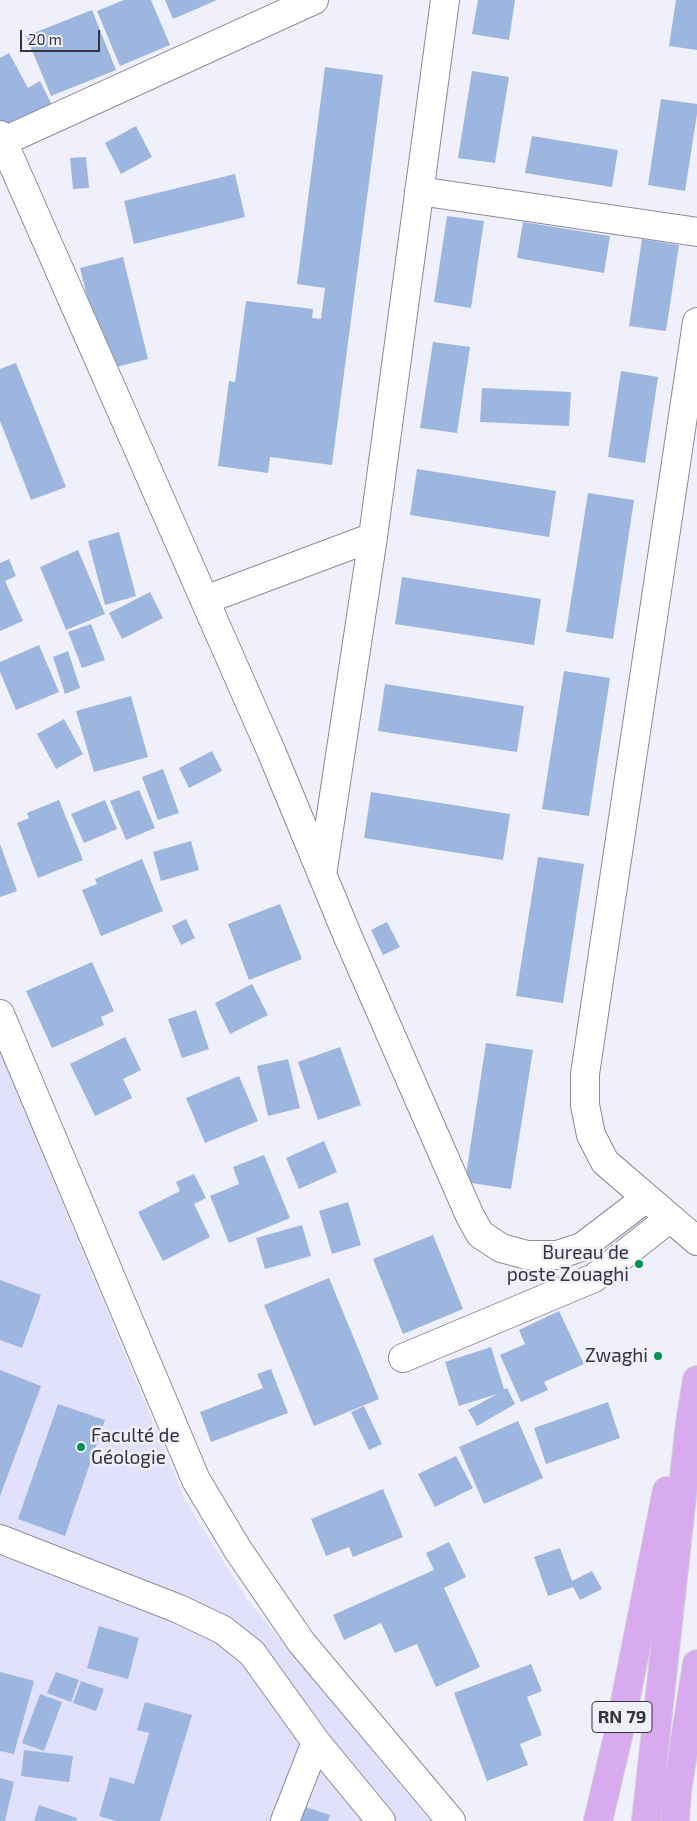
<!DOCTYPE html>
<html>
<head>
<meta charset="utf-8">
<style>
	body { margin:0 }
	#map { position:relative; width:697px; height:1821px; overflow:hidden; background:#f0effc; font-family:"Exo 2",sans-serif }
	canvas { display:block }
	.scale { position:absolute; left:20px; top:30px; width:80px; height:22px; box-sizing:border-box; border:2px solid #33333b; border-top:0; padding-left:6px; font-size:15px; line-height:18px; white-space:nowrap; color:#33333b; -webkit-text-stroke:4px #f0effc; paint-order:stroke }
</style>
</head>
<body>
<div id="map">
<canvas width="697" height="1821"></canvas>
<div class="scale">20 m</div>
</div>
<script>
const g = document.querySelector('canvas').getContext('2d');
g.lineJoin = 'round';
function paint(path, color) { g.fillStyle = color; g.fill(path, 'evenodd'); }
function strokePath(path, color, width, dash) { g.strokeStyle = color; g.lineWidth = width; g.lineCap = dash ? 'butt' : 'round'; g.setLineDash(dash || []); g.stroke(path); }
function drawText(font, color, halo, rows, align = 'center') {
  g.font = font + ' "Exo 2",sans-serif'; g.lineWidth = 5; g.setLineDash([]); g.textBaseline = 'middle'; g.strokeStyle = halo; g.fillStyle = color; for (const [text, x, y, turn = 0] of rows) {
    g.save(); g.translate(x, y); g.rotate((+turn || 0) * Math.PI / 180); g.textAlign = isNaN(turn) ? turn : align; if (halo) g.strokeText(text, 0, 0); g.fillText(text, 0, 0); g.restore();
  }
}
paint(new Path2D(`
	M0,1052L186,1502L247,1599L430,1821H0Z`), '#e2e1fd');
paint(new Path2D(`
	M124,0H151L170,45L120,66L97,11Z
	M165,0H217L173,19Z
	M478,0H515L509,40L472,34Z
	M676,0H697V50L669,46Z
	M92,10L116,70L51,96L26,36Z
	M9,53L28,88L40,81L52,105L0,133V58Z
	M325,67L383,75L332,465L270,457L268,473L218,466L229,381L235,382L246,301L313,309L312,318L321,319L325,288L297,284Z
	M472,71L509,77L495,163L458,158Z
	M661,99L697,104V114L685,191L648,185Z
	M136,126L152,157L121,174L105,143Z
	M532,136L618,150L612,187L525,173Z
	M86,157L89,188L73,189L70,158Z
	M235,174L245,217L134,244L124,201Z
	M447,216L484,221L471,308L434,302Z
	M523,222L610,236L604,273L517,258Z
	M642,239L679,245L666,331L629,326Z
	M123,257L148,359L105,370L80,268Z
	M433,342L470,347L457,433L420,428Z
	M16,363L66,487L31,500L0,421V369Z
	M621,371L658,377L645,463L608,457Z
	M482,388L571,392L569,426L480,422Z
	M417,469L556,491L549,537L410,515Z
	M588,493L634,500L613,639L566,632Z
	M119,532L136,596L105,605L88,541Z
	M78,550L105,614L66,630L40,567Z
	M9,559L16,576L5,581L23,621L0,631V563Z
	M402,577L541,599L534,645L395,624Z
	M150,592L163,618L122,639L109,613Z
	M91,624L105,660L82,668L68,632Z
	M39,645L59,692L16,710L0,672V662Z
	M68,651L80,688L65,694L53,657Z
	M564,671L610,678L589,816L542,809Z
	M385,684L524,706L517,752L378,731Z
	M131,696L148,757L94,772L76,711Z
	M64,719L83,754L56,769L37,734Z
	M212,751L222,771L189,788L179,768Z
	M163,769L179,813L158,820L142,777Z
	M139,790L155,828L126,840L110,801Z
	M371,792L510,814L503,860L364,838Z
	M59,800L83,860L38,878L17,823L29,818L27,813Z
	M105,800L117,829L84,843L71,814Z
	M191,841L199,870L161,881L153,852Z
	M0,844L17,891L0,897Z
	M538,857L584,864L563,1003L516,996Z
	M142,859L163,911L101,936L82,890L97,884L95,879Z
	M280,904L302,959L249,980L228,924Z
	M186,919L195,938L181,945L172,926Z
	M387,922L400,947L383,955L371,930Z
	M92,962L114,1011L101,1017L104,1025L52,1048L26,991Z
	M252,984L268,1015L230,1034L215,1003Z
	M196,1010L209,1049L182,1058L168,1019Z
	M125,1037L141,1070L123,1079L132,1098L95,1116L70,1064Z
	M486,1043L533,1050L511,1189L465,1182Z
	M340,1047L361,1105L318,1120L298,1062Z
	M288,1059L300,1108L268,1116L257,1066Z
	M239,1076L258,1121L205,1143L186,1098Z
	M324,1141L337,1172L299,1189L286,1158Z
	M264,1155L290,1218L229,1243L210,1196L239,1184L233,1167Z
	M194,1174L206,1198L194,1204L210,1237L163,1261L138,1212L180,1191L176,1182Z
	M348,1202L361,1245L332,1254L319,1211Z
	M302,1225L311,1256L265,1269L256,1238Z
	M433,1235L463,1309L403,1334L373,1259Z
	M329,1278L379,1399L314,1426L264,1305Z
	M0,1280L41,1295L22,1348L0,1340Z
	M559,1311L584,1364L544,1382L548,1390L521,1402L500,1355L525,1344L519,1330Z
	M491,1347L504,1389L507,1388L515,1404L477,1426L468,1410L497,1394L459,1406L445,1362Z
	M271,1369L288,1413L211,1442L200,1412L263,1388L257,1374Z
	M0,1370L41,1386L0,1496Z
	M608,1402L620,1438L546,1464L534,1428Z
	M58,1404L105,1420L65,1536L18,1519Z
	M364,1406L382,1444L369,1450L351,1412Z
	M518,1421L543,1478L484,1504L459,1447Z
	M456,1456L473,1488L435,1507L418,1474Z
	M383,1489L403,1537L353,1557L349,1547L326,1556L311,1519Z
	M449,1542L466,1577L444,1588L480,1667L436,1687L417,1644L395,1653L381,1623L344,1640L333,1615L434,1570L426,1553Z
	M560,1548L572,1581L592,1571L602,1589L580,1600L573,1587L548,1596L534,1557Z
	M99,1626L139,1638L128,1679L87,1668Z
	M531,1664L542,1691L527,1697L542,1735L520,1744L528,1765L487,1781L454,1693Z
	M0,1672L34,1681L14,1754L0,1751Z
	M56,1672L79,1680L71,1702L47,1693Z
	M81,1681L104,1689L96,1711L73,1703Z
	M40,1694L62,1702L44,1751L22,1743Z
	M145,1702L192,1715L160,1821H116L99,1816L110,1777L134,1784L149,1733L137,1730Z
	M24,1750L73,1756L69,1782L21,1776Z
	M0,1778L14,1782L5,1821H0Z
	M288,1801L330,1815L328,1821H281Z
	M39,1805L77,1818L76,1821H34Z`), '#9cb6df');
const minor = new Path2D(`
	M0,135L272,753L348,937L470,1216L480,1234L501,1248L527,1255H557L582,1247L646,1198
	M0,143L314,0
	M419,191L697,232
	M697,322L585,1074V1105L591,1135L605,1162L697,1241
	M205,600L373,537
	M322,875L373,537L445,0
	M0,1014L196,1480L238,1550L301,1642L451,1821
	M403,1358L594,1278L670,1218
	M0,1539L179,1609L223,1630L252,1653L316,1742L381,1821
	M285,1821L316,1742`);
const highway = new Path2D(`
	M598,1821L619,1732L667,1491
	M646,1821L690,1424L697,1380
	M675,1821L677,1791L697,1664`);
strokePath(minor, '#8b8b9d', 30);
strokePath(highway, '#d2d2d4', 30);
strokePath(minor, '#fff', 28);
strokePath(highway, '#d8abf1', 28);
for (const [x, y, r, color] of [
	[639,1264,5,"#059251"],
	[658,1356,5,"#059251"],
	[81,1447,5,"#059251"]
]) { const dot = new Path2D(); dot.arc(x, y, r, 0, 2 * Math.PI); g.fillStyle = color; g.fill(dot); strokePath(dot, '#f0effc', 2); }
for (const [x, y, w] of [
	[622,1717,60]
]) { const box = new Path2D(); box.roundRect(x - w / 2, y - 15.5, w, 31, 4); g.fillStyle = '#f0effc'; g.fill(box); strokePath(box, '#33333b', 1); }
drawText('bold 18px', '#33333b', null, [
	["RN 79",622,1717]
]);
drawText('19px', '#33333b', '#f0effc', [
	["Bureau de",629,1253],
	["poste Zouaghi",629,1275],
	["Zwaghi",648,1356],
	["Faculté de",91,1436,"left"],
	["Géologie",91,1458,"left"]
], 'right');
</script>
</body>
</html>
